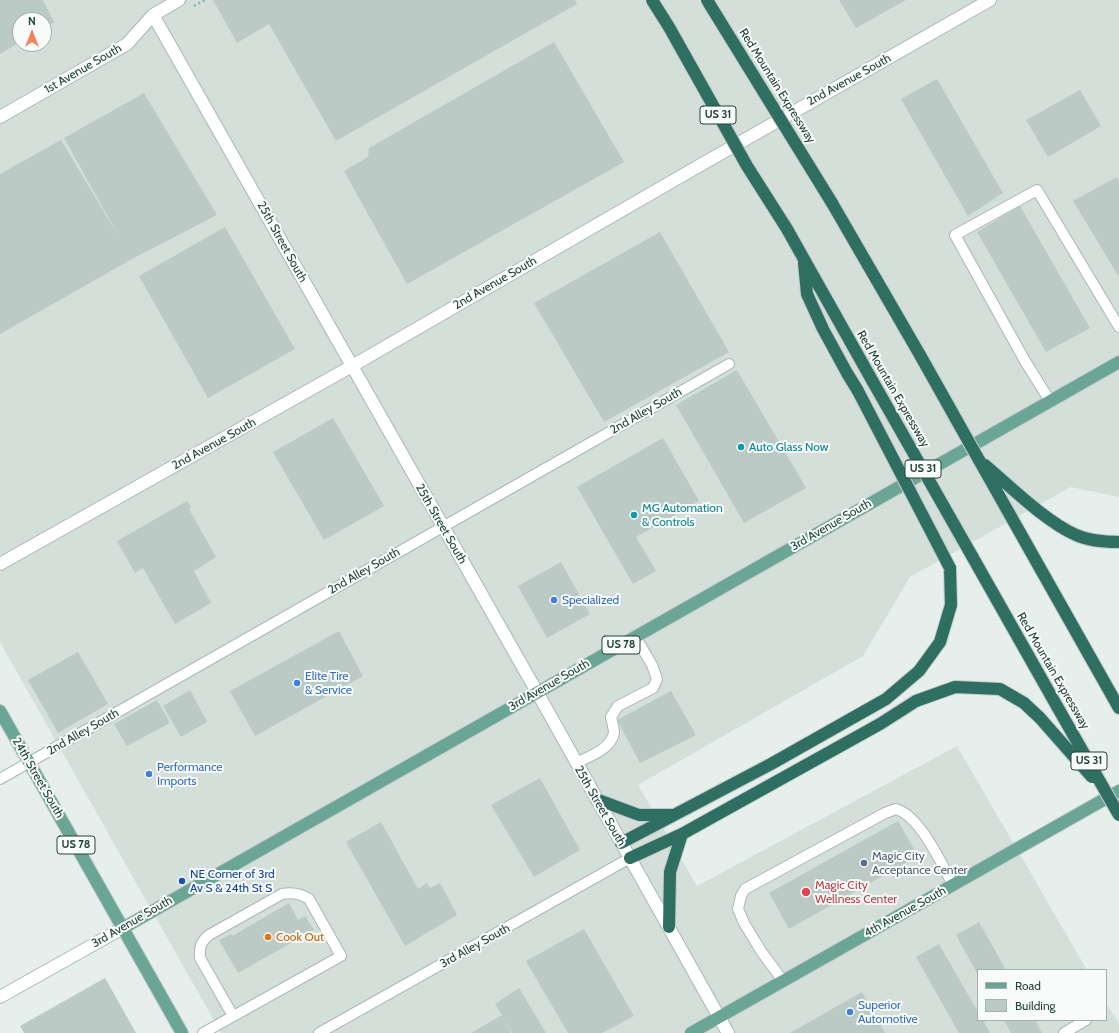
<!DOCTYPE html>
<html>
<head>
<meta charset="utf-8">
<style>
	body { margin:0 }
	#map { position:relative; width:1119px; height:1033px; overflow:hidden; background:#e6efeb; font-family:Cabin,sans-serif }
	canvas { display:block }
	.legend { position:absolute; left:977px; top:969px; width:130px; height:52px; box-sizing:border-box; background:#f7fbf9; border:1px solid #a3b1ad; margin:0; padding:5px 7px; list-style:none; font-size:12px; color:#24423a }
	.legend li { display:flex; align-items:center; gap:8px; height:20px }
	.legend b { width:20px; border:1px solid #a3b1ad }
	.north { position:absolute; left:12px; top:12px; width:40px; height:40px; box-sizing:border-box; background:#f7fbf9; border:1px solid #a3b1ad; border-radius:50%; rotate:0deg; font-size:11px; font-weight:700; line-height:16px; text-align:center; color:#24423a }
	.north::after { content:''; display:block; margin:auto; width:14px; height:18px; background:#f4845f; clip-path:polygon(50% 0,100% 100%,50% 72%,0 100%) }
</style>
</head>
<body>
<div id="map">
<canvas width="1119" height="1033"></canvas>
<ul class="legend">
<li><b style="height:5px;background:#6aa596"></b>Road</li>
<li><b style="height:11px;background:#bbcac4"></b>Building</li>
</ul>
<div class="north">N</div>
</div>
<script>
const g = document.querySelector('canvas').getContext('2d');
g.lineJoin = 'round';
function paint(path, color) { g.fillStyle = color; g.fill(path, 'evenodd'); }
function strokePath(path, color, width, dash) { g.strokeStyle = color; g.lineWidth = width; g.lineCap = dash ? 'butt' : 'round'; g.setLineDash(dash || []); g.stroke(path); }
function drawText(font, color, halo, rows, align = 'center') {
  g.font = font + ' Cabin,sans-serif'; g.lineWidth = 4; g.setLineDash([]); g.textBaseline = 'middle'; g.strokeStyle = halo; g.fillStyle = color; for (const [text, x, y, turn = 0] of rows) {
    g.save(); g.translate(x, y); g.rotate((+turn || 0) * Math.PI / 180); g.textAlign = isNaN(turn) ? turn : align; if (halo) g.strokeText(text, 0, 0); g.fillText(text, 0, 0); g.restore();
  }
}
paint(new Path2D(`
	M0,0H1119V497L1071,487L910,577L863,656L638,785L697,886L957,746L1087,970H978V1020H1106V1002L1119,1024V1033H221L0,642ZM20,20H44V44H20Z`), '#d4dfda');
paint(new Path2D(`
	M0,0H43L54,22L44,28V20H20V42L0,54Z
	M213,0H575L577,4L336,141L269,24L237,43Z
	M839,0H906L856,28Z
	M554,42L624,162L407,284L344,171L368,157L369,148Z
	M937,79L1003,193L968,216L901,99Z
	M1080,90L1101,126L1048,157L1026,120Z
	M144,93L217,215L132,259L0,334V174L61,140L122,242L64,138Z
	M1117,177L1119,181V277L1073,201Z
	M1020,206L1090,328L1046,352L977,232Z
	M225,227L295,349L208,398L139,276Z
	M660,232L729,352L604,422L534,303Z
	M737,370L806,488L744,523L676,405Z
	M333,418L384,506L324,540L273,452Z
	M663,438L699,501L636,537L656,571L633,584L577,487Z
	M187,501L191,507L189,509L216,557L194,571L211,603L175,624L143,568L135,573L117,541Z
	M561,562L590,614L547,638L518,586Z
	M339,631L363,676L255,736L230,691Z
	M78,652L108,704L58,733L28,680Z
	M190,690L207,722L181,737L163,706Z
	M671,691L696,735L640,763L617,720Z
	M157,700L170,723L127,746L114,724Z
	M540,778L580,850L534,877L491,805Z
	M898,821L918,856L789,929L769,893Z
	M381,822L418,889L427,883L430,888L440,883L457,915L405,946L346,842Z
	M289,903L298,920L305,916L314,930L238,973L219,940L231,934L232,936Z
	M979,922L1006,970H978V975L956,935Z
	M584,929L634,1016L602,1033H568L526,961Z
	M939,944L978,1012V1020H983L990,1033H959L916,957Z
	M105,978L136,1033H24L20,1026Z
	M519,988L546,1033H512L503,1017L511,1033H471L502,1015L495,1004Z
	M862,992L885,1033H790Z
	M1004,1020H1035L1042,1033H1011Z`), '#bbcac4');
const service = new Path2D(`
	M1050,401L1025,361L955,235L1037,190L1119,327
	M576,763C590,756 610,750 614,733C614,728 612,722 611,717L618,706L653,688L657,679L652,665L635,636
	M0,779L729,364
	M783,981L761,951L744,923L738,909L741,896L745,889L885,813L896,809C920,816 941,863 953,885
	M203,1033L341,956L309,899C300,893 292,892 282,894L209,935C201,942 199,947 200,958L233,1016
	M319,1033L630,858
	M1064,1033L1086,1020`);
const minor = new Path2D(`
	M0,564L352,366L697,167L990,0
	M719,1017L728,1033`);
const tertiary = new Path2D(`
	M153,15L537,692L719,1017
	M0,117L127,44L153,15L179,0
	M0,997L123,928`);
const primary = new Path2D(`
	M0,711L182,1033
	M123,928L1119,362
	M691,1033L1119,791`);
const motorway = new Path2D(`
	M832,203L920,355
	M787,229L873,382
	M804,263L807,294L823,329L847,373L858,391
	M979,460L1119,708
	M985,465C1011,487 1045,521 1076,535C1089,541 1105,542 1119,542
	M972,556L1058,708
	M596,799L639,815H671
	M621,843L771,764L886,699L919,671L940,642L951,605L950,568
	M630,858L682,834L880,724L916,701L955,687L1000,689L1024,703L1040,718
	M669,927L670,872L682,834`);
strokePath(service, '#a8b8b2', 12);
strokePath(minor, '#a8b8b2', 14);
strokePath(tertiary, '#a8b8b2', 14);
strokePath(primary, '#c2cac8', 14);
strokePath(motorway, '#c2cac8', 14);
strokePath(new Path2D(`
	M194,6L205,0`), '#86b3a5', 2.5, [2, 3]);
strokePath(service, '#fff', 10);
strokePath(minor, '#fff', 12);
strokePath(tertiary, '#fff', 12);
strokePath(primary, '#6aa596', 12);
strokePath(motorway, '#2f6f62', 12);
const motorwayBridge = new Path2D(`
	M652,0L669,27L747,166L787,229
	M707,0L832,203
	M920,355L979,460
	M873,382L972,556
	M858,391L950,568
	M1058,708L1119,815
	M1040,718L1092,777`);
strokePath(motorwayBridge, '#c2cac8', 14, []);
strokePath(motorwayBridge, '#2f6f62', 12);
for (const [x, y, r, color] of [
	[741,447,4,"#0f9aa8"],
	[634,515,4,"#0f9aa8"],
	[554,600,4,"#3f7fe0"],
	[297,683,4,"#3f7fe0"],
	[149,774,4,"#3f7fe0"],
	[864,863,4,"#5c6f8a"],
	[182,881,4,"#1a4fb4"],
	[806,892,5,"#e0444e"],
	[268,937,4,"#e8710a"],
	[850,1012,4,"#3f7fe0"]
]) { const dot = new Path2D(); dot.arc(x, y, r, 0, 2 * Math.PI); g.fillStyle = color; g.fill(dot); strokePath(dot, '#f7fbf9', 1.5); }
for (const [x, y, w] of [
	[718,115,36],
	[923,469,36],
	[621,645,38],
	[1089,761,36],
	[76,845,38]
]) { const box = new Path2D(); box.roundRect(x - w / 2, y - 9, w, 18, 3); g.fillStyle = '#f7fbf9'; g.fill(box); strokePath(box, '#24423a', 1); }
drawText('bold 11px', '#24423a', null, [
	["US 31",718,115],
	["US 31",923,469],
	["US 78",621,645],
	["US 31",1089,761],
	["US 78",76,845]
]);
drawText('12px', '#24423a', '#f7fbf9', [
	["1st Avenue South",83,69,-30],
	["2nd Avenue South",849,80,-29],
	["Red Mountain Expressway",777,86,58],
	["25th Street South",282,242,61],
	["2nd Avenue South",495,283,-30],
	["Red Mountain Expressway",893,389,60],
	["2nd Alley South",646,411,-30],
	["2nd Avenue South",214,444,-29],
	["25th Street South",441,524,60],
	["3rd Avenue South",831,525,-30],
	["2nd Alley South",364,571,-30],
	["Red Mountain Expressway",1053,671,60],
	["3rd Avenue South",549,685,-30],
	["2nd Alley South",83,732,-30],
	["24th Street South",38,778,60],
	["25th Street South",600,806,60],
	["4th Avenue South",905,912,-29],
	["3rd Avenue South",132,922,-30],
	["3rd Alley South",475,946,-29]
]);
drawText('12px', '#0d838f', '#f7fbf9', [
	["Auto Glass Now",749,447],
	["MG Automation",642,508],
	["& Controls",642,522]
], 'left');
drawText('12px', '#366cbe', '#f7fbf9', [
	["Specialized",562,600],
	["Elite Tire",305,676],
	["& Service",305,690],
	["Performance",157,767],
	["Imports",157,781],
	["Superior",858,1005],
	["Automotive",858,1019]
], 'left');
drawText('12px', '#4e5e75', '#f7fbf9', [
	["Magic City",872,856],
	["Acceptance Center",872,870]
], 'left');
drawText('12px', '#164399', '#f7fbf9', [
	["NE Corner of 3rd",190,874],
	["Av S & 24th St S",190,888]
], 'left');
drawText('12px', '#be3a42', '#f7fbf9', [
	["Magic City",815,885],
	["Wellness Center",815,899]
], 'left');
drawText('12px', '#c56008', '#f7fbf9', [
	["Cook Out",276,937]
], 'left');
</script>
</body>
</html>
